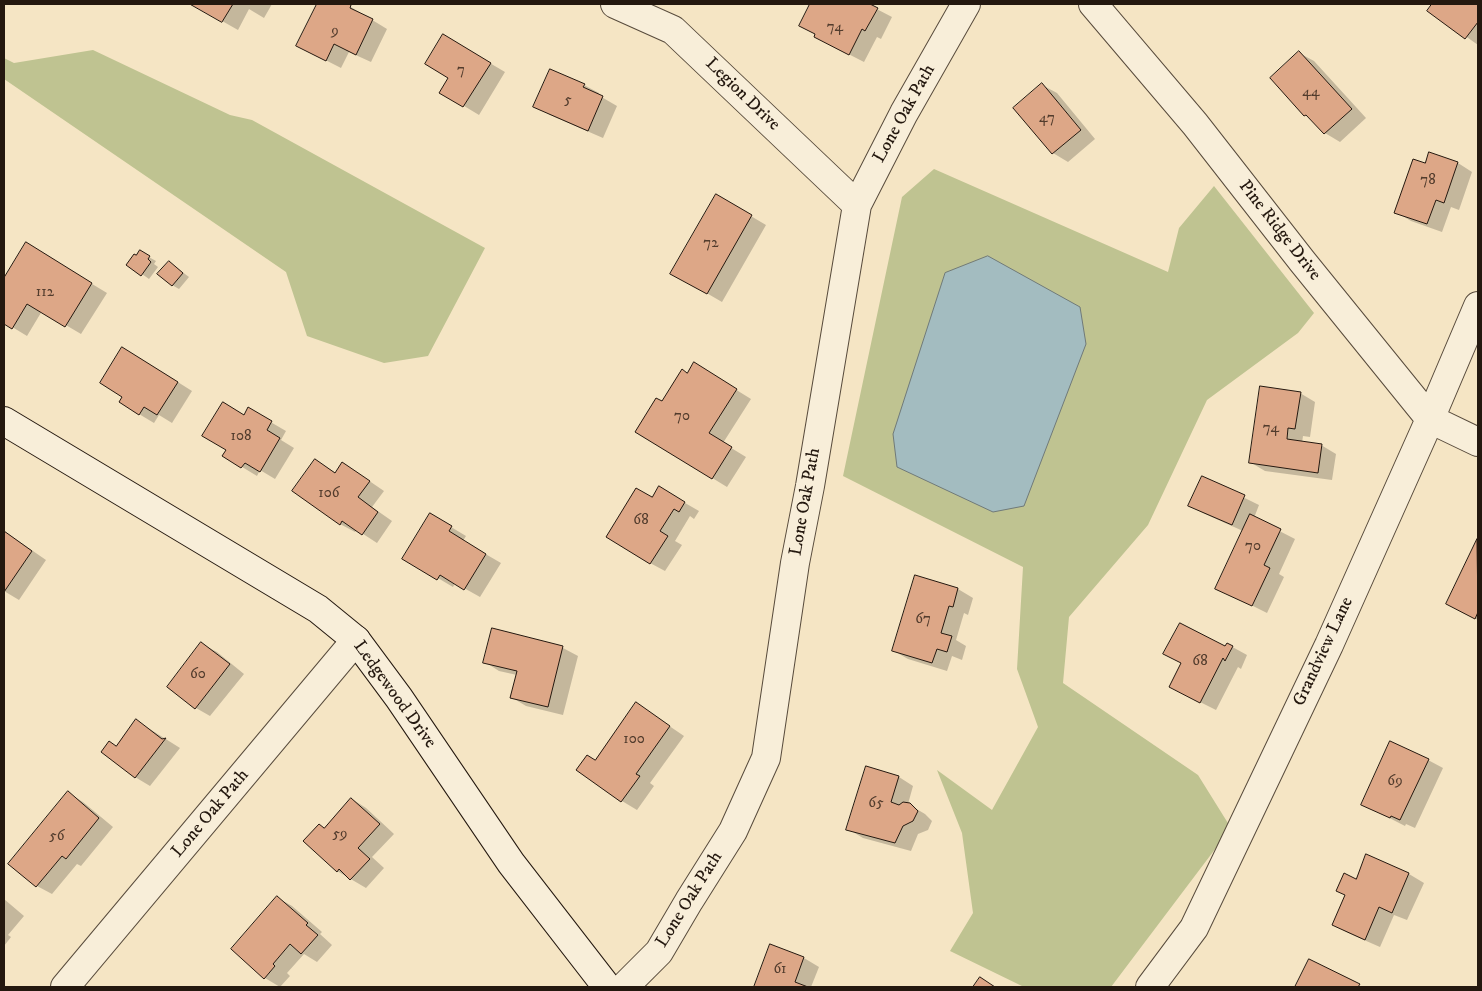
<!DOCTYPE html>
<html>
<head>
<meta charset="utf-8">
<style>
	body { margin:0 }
	#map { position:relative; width:1482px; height:991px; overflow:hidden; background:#f5e5c4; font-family:"IM FELL DW Pica",serif }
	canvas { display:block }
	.frame { position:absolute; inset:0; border:5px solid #24180f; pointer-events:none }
</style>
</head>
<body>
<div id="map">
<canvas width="1482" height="991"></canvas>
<div class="frame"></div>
</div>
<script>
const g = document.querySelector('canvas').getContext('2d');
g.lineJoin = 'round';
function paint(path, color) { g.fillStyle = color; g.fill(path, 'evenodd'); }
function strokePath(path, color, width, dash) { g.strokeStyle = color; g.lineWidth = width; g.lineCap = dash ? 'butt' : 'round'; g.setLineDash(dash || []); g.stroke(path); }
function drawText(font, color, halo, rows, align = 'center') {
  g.font = font + ' "IM FELL DW Pica",serif'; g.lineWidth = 5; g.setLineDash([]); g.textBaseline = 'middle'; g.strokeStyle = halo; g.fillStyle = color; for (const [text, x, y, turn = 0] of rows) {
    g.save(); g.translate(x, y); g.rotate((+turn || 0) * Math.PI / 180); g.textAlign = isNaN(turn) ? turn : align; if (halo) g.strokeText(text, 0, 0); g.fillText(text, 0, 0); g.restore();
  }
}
paint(new Path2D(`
	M93,50L230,115L252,120L485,248L428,356L384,363L307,336L286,272L4,79V58L14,63Z
	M934,169L1168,272L1179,228L1214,186L1314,313L1298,333L1207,400L1148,525L1069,617L1063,683L1198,775L1231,828L1111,987H1024L950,951L973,913L962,833L937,770L992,810L1038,727L1017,669L1023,567L843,476L902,197Z`), '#bfc391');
const water = new Path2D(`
	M988,256L1080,307L1086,344L1024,506L993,512L897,467L893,434L945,273Z`);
paint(water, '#a3bcc0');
strokePath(water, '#707a79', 1);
paint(new Path2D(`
	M192,4H272L264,18L249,9L238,30Z
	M319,4H346L387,29L371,62L349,52L341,68L298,46Z
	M812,4H867L892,17L881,39L877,37L864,62L815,37L817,34L801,25Z
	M1434,4H1478V45L1429,10Z
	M444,36L505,72L479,115L441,92L450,77Z
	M1299,53L1314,61L1366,118L1340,142L1325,133L1310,117L1305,115Z
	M584,85L599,93L598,95L617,106L603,138L550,115L535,106Z
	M1042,85L1057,93L1095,139L1068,162L1053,153L1015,108Z
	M1429,153L1458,163L1472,172L1459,210L1451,207L1442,232L1411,221L1396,212L1426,164Z
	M717,196L766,225L722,302L672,273Z
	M26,244L107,293L81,334L42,311L27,336L4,322V280Z
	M147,256L156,261L154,264L158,267L149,279L128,264Z
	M169,262L189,277L179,289L172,285Z
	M138,357L192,391L172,423L159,415L154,423L139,414Z
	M709,373L751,399L723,443L746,457L727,487L637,432L688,374Z
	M1300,393L1315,402L1310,437L1303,436L1302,443L1321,445L1336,454L1332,480L1265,471L1250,462Z
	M248,409L286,431L281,440L294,448L275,479L260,470L257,476L224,456Z
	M316,461L336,473L343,463L384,491L372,507L392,521L377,543L357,530L355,532L340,524Z
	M1202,477L1259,505L1254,518L1295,539L1279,574L1284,577L1267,613L1217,588L1243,531L1205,514L1190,506Z
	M659,488L699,511L694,519L690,516L675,541L682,545L665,571L650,563L652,498Z
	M431,515L466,536L463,541L501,563L480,597L455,583L453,587L404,558Z
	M4,531L46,560L19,600L4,591Z
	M1478,540V620L1447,604Z
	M916,577L958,589L973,598L968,615L964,613L956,640L966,646L962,660L952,656L947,671L908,659L894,651Z
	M493,630L563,648L578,656L563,715L526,706L511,697L517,675L499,671L485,662Z
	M202,644L217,652L244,674L210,716L196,708Z
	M1227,644L1247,655L1241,669L1238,667L1216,710L1186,695Z
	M637,704L684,736L650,783L654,786L637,810L622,801L578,770L596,761Z
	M137,721L180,748L150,786L135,777L117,747Z
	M1428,760L1443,768L1415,828L1406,824L1405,826L1362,804Z
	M899,777L913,786L908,804L925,814L932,821L928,830L918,834L911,851L863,838L848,829Z
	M68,793L83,802L113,827L81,866L77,864L52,894L37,886Z
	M352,799L366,808L394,834L372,857L384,868L366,888L337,871L319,825L325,828Z
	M1367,856L1409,874L1424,883L1407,920L1394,915L1380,947L1348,933L1333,925L1356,880Z
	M278,898L292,906L322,932L320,934L332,945L317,962L304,954L287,973L290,976L280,987L265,978L232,949Z
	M4,899L24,916L8,935L11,937L4,946Z
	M771,946L804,958L819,967L811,987H755Z
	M1310,961L1358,985L1357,987H1296Z`), '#0003');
const building = new Path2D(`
	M190,4H233L222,22Z
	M317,4H349L351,5L350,8L373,19L356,55L334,44L326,61L296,46Z
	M810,4H870L878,8L865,31L862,29L849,55L814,37L815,34L799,26Z
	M1432,4H1478V22L1465,39L1427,11Z
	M443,34L491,63L463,107L439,93L448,78L425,64Z
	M1299,51L1352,109L1324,134L1306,115L1304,116L1270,78Z
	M550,69L585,84L583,87L603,96L588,131L533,107Z
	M1042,83L1081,130L1052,154L1013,108Z
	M1429,152L1458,162L1444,203L1436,200L1427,224L1394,213L1413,159L1425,163Z
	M716,194L752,215L707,294L670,274Z
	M26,242L92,283L65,327L27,304L12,329L4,324V278Z
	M140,250L150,256L148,259L151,262L141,276L126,265L134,254L136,255Z
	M169,261L183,273L172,286L157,274Z
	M122,347L178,382L157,415L144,407L139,415L119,402L122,397L100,383Z
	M694,362L737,389L709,433L732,447L712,479L635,432L656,398L662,401L682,369L687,373Z
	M1260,386L1301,392L1295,429L1288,428L1287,439L1322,444L1318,473L1249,463Z
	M223,402L244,415L248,407L272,421L267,430L280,438L260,472L245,463L241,468L222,456L226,450L202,436Z
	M315,459L335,473L342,462L370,481L358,497L378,512L362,535L342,521L340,525L292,491Z
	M1202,476L1245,495L1232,525L1188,506Z
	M659,486L685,502L679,512L674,509L660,531L668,536L650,564L606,537L636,488L652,497Z
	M430,513L452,526L449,531L486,554L464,590L440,575L437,580L402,559Z
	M1250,514L1281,529L1264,565L1270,568L1252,606L1215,589Z
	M4,531L32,551L4,592Z
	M1477,539L1478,612L1475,619L1446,604Z
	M915,575L958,588L953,607L949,606L941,633L952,636L947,652L937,649L932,663L892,651Z
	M1180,623L1225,646L1227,643L1233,646L1225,661L1223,658L1200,703L1169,687L1181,663L1163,654Z
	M492,628L563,646L548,707L510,698L517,671L483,663Z
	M201,642L230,664L195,709L167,687Z
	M636,702L670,726L636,774L640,776L621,802L576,770L587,755L595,760Z
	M136,719L162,739L166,738L135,778L101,752L109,741L116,746Z
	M1390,741L1429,759L1400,820L1391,816L1390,818L1361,805Z
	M866,766L899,776L891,802L899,805L903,802L910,803L918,811L913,821L903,826L895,843L846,830Z
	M68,791L99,818L66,859L62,856L36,887L8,864Z
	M351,798L380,824L358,848L370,859L350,880L339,869L337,872L303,841L319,824L324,828Z
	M1366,854L1409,873L1392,913L1379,907L1365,940L1332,925L1345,895L1336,891L1344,873L1356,879Z
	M277,896L308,923L306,925L318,935L301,954L290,944L273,964L275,966L264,979L231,949Z
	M770,944L804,957L795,982L808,987H754Z
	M1309,959L1360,984L1358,987H1295Z
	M980,977L995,987H973Z`);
paint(building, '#dda787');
strokePath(building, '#24180f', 1);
const street = new Path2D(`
	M615,4L673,30L857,205
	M1093,4L1195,124L1302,261L1430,419L1478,442
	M65,987L356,640
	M624,987L659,952L689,901L733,831L766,758L795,563L810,486L857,205L904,113L966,4
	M1150,987L1194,928L1329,645L1430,419L1478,306`);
const secondary = new Path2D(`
	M4,421L318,609L356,640L399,698L511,863L607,987`);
strokePath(street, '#584b3c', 30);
strokePath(secondary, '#24180f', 30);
strokePath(street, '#f8eed9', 28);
strokePath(secondary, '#f8eed9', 28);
drawText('15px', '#523c2d', null, [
	["74",835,28],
	["9",335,32],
	["7",461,71],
	["44",1311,93],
	["5",568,101],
	["47",1047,119],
	["78",1428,181],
	["72",711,244],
	["112",45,293],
	["70",682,417],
	["74",1271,429],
	["108",241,437],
	["106",329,494],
	["68",641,521],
	["70",1253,547],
	["67",923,620],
	["68",1200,662],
	["60",198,675],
	["100",634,740],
	["69",1395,782],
	["65",876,804],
	["59",340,835],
	["56",57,837],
	["61",780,970]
]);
drawText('18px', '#24180f', '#f8eed9', [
	["Legion Drive",742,95,44],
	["Lone Oak Path",905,114,-61],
	["Pine Ridge Drive",1279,231,52],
	["Lone Oak Path",806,502,-80],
	["Grandview Lane",1324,652,-65],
	["Ledgewood Drive",394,695,54],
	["Lone Oak Path",211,814,-50],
	["Lone Oak Path",690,900,-58]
]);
</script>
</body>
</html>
